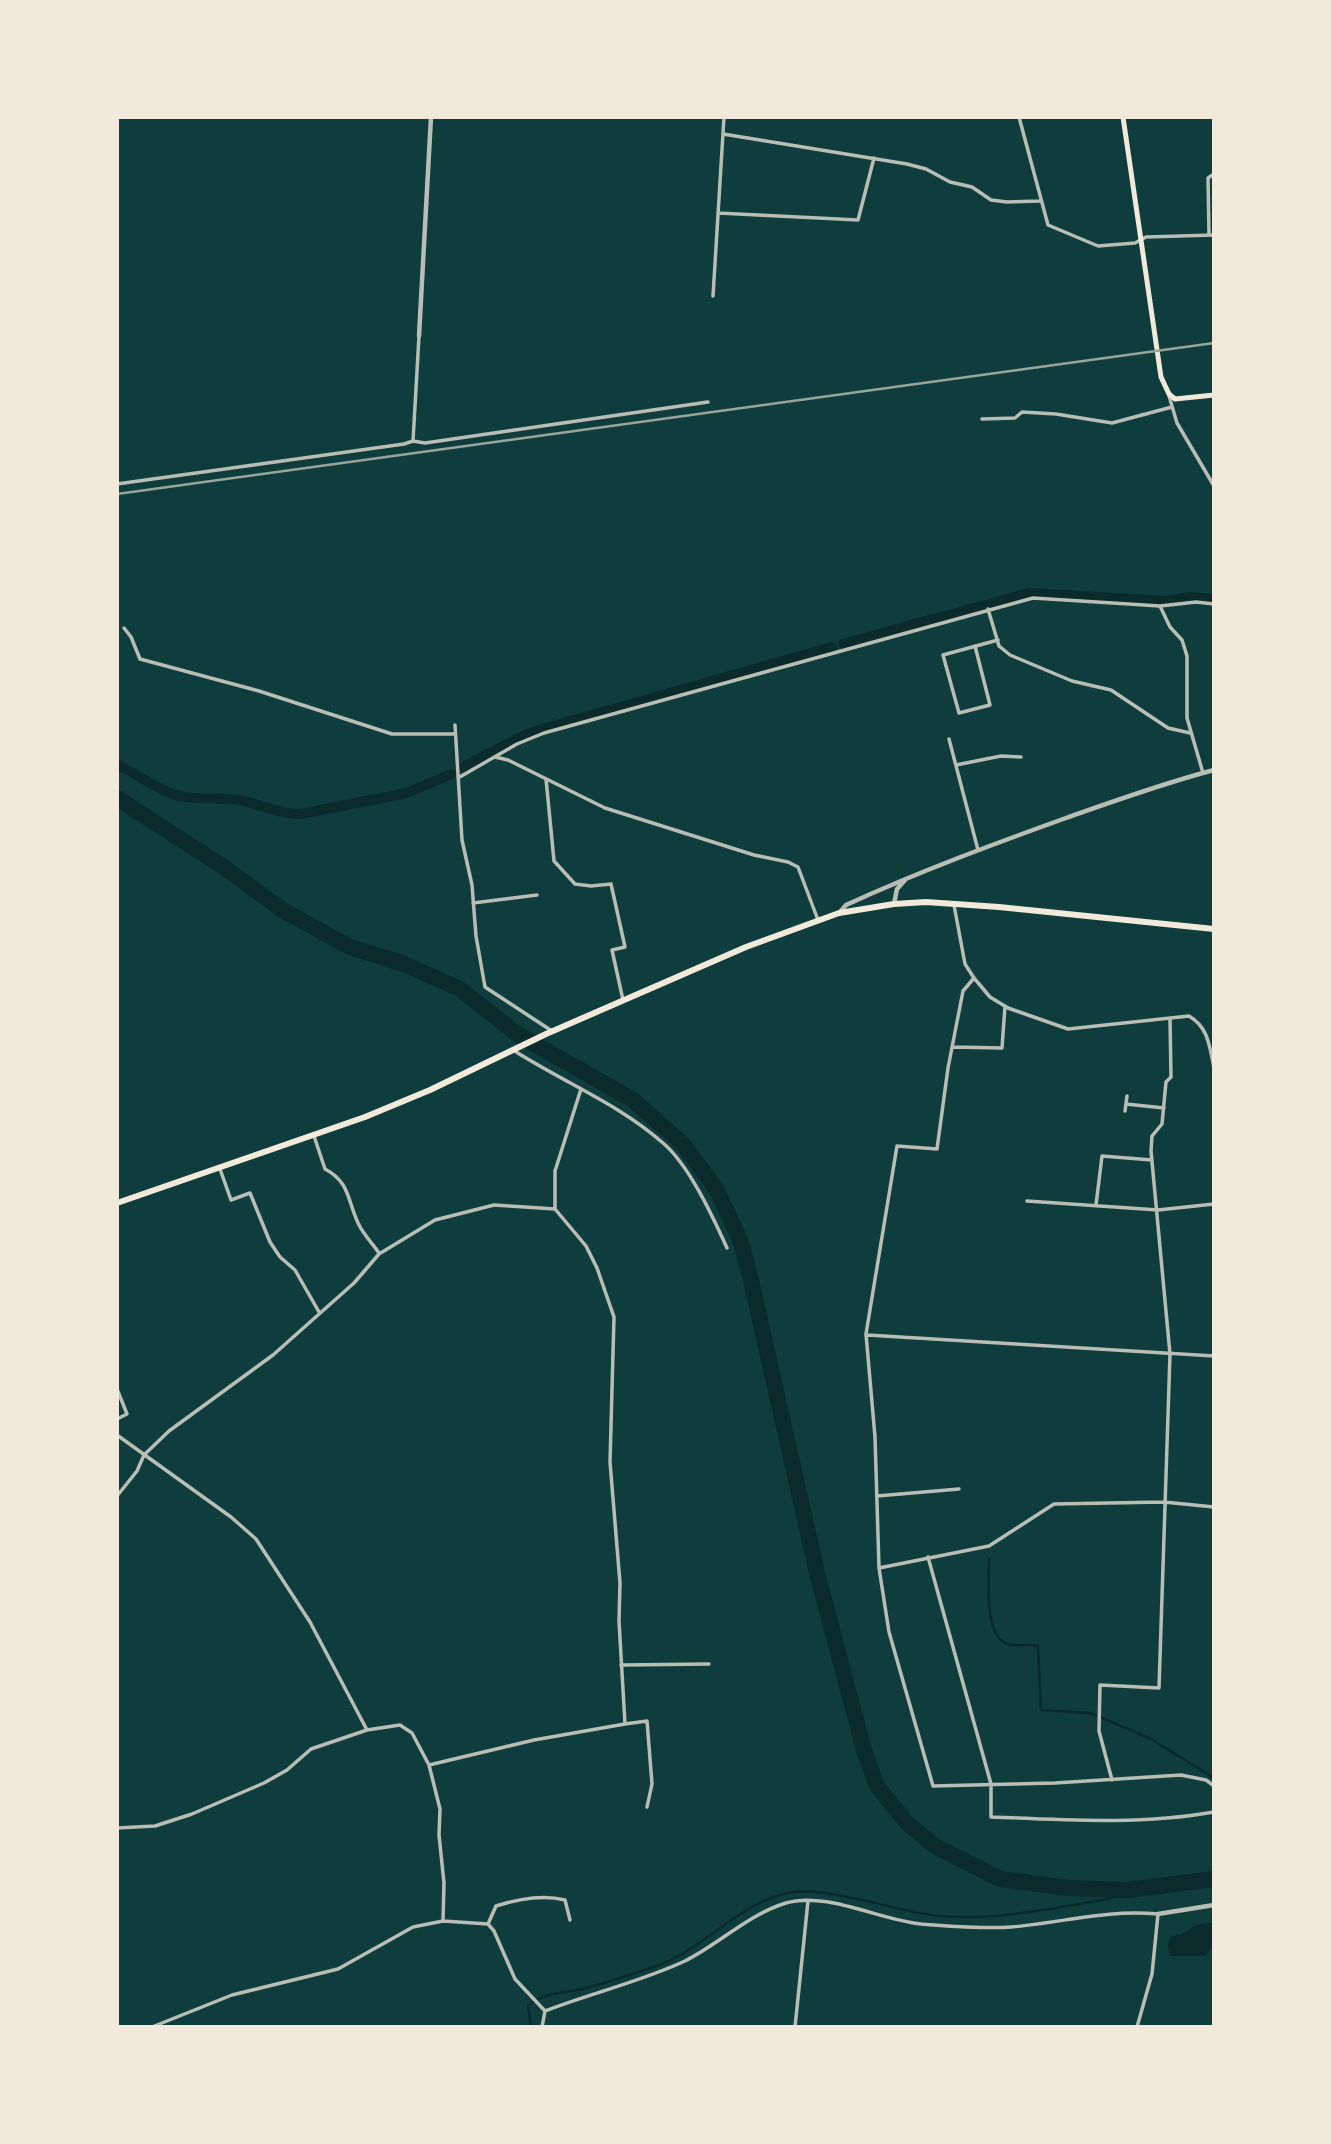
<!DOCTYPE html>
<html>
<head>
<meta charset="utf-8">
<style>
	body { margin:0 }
	#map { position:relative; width:1331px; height:2144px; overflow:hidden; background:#0f3d3e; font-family:"Source Sans 3",sans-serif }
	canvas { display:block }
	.frame { position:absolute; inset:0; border:119px solid #f1e9da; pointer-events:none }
</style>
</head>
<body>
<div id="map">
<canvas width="1331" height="2144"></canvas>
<div class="frame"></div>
</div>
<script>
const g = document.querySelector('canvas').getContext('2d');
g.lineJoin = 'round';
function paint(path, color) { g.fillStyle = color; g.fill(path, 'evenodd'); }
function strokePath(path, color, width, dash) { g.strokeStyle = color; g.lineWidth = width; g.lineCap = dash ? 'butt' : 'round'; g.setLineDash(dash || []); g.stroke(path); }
paint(new Path2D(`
	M1214,1922V1943L1206,1956H1170L1168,1945L1171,1936L1180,1935L1196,1925Z`), '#0a2a2b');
strokePath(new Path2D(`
	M989,1559C989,1579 984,1632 1005,1643C1016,1648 1027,1643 1038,1646L1041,1710L1091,1713L1151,1739L1214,1778
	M531,2027L528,2006C543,1993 563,1993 582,1989C608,1982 634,1974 659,1965C705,1948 739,1903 788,1893C828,1885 896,1912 940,1916C995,1921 1054,1908 1109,1899L1127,1890`), '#0a2a2b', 2.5);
strokePath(new Path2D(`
	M938,618L1029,593L1168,601L1189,597L1214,599
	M843,644L932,619
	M117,764L161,789
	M463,767L527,734L546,728L832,647
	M163,790C187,803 214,796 240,800C260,804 279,814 300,814L407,793L451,774`), '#0a2a2b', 10);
strokePath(new Path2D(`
	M117,798L225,868L284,911L350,947L404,964L460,989L517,1034L633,1100L683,1144L717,1190L740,1240L750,1276L817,1573L864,1750L877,1786L907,1823L935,1846L1000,1879L1068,1888L1127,1890L1214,1879`), '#0a2a2b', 16);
strokePath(new Path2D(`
	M1019,117L1048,225L1098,246L1135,243L1146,237L1214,235
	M723,134L907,164L926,169L950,182L972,187L991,200L1007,202L1040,201
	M718,213L858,220L874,158
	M1209,235L1208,178L1214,174
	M713,296L724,117
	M1169,396L1177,423L1214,486
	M982,419L1015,418L1022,412L1056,414L1112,423L1172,407
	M413,441L419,336
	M117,484L404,444L413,441L425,443L708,402
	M1160,606L1170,627L1182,640L1187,656V718L1203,773
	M988,609L999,646L1010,655L1072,681L1111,690L1168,728L1190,733
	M124,628L131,637L140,659L259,691L392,734H455
	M975,646L990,705L959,713L943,655L998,640
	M455,725L462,840L472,885L476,936L485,987L552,1031
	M949,739L978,850
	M495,757L508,760L605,808L754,855L788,862L798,867L818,920
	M956,765L1001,756L1021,757
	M458,778L517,744L544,733L1033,598L1160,606L1196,602L1214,604
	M546,779L554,861L575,884L591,886L611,884L625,947L612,950L623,1000
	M473,903L537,895
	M954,905L965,964L974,978L990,997L1008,1008L1068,1029L1189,1016C1209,1028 1209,1046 1214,1067
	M974,978L963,991L948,1068L937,1149L897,1146L866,1334L875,1437L879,1568L889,1632L933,1786L1055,1783L1181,1775L1206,1780L1214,1786
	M952,1047L1002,1048L1005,1006
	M513,1050C563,1082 619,1104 663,1143C689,1165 713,1217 727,1248
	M1126,1104L1164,1108
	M1125,1111L1127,1096
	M314,1136L325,1169C351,1183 347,1201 359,1225C364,1235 373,1244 379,1253
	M220,1169L231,1200L250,1193L270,1242L280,1257L295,1270L319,1312
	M1027,1201L1158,1210L1214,1204
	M1096,1205L1102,1156L1152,1160
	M867,1335L1214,1356
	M117,1389L127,1414L117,1419
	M117,1435L231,1517L256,1539L310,1622L367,1730
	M117,1496L137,1471L144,1455L169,1431L273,1355L354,1283L379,1254L435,1220L494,1205L555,1209
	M877,1496L959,1489
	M928,1557L991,1784V1817C1064,1820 1141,1825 1214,1812
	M879,1568L989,1546L1054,1504L1164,1502L1214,1507
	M621,1665L709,1664
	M625,1724L647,1721L652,1784L647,1807
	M429,1765L534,1740L625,1724L619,1621L620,1583L610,1462L614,1317L597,1268L586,1246L555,1209V1171L581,1089
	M1112,1780L1099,1731L1100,1685L1159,1688L1170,1354L1151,1151L1152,1136L1162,1124L1166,1082L1171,1077L1170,1019
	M117,1828L155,1826L192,1814L264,1783L287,1770L311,1749L367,1730L400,1725L412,1733L429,1765L440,1809L439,1835L444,1883L443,1921
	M488,1924L496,1906C518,1899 542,1894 565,1900L570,1920
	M545,2011C591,1993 640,1982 685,1961C719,1944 749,1914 786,1903C826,1891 879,1920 921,1924C950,1926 981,1929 1011,1927C1061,1923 1107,1909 1158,1914L1152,1974L1137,2027
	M152,2027L232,1995L338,1969L413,1927L443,1921L488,1924L494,1931L515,1979L545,2011
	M542,2027L545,2011
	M795,2027L808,1901`), '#b8beb3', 3.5);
strokePath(new Path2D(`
	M419,336L431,117
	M894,904L897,889L905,880
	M840,912L846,905C918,872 991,845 1066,818C1114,801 1164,783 1214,770
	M1158,1914L1214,1905`), '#b8beb3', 4.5);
strokePath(new Path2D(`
	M1123,117L1161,377L1169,394L1175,399L1214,395`), '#f1e9da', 5);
strokePath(new Path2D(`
	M117,1203L365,1117L430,1090L546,1034L746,947L839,913L894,904L926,902L999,907L1214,929`), '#f1e9da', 6);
strokePath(new Path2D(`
	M117,494L1214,343`), '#97a49c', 2.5);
</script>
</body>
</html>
